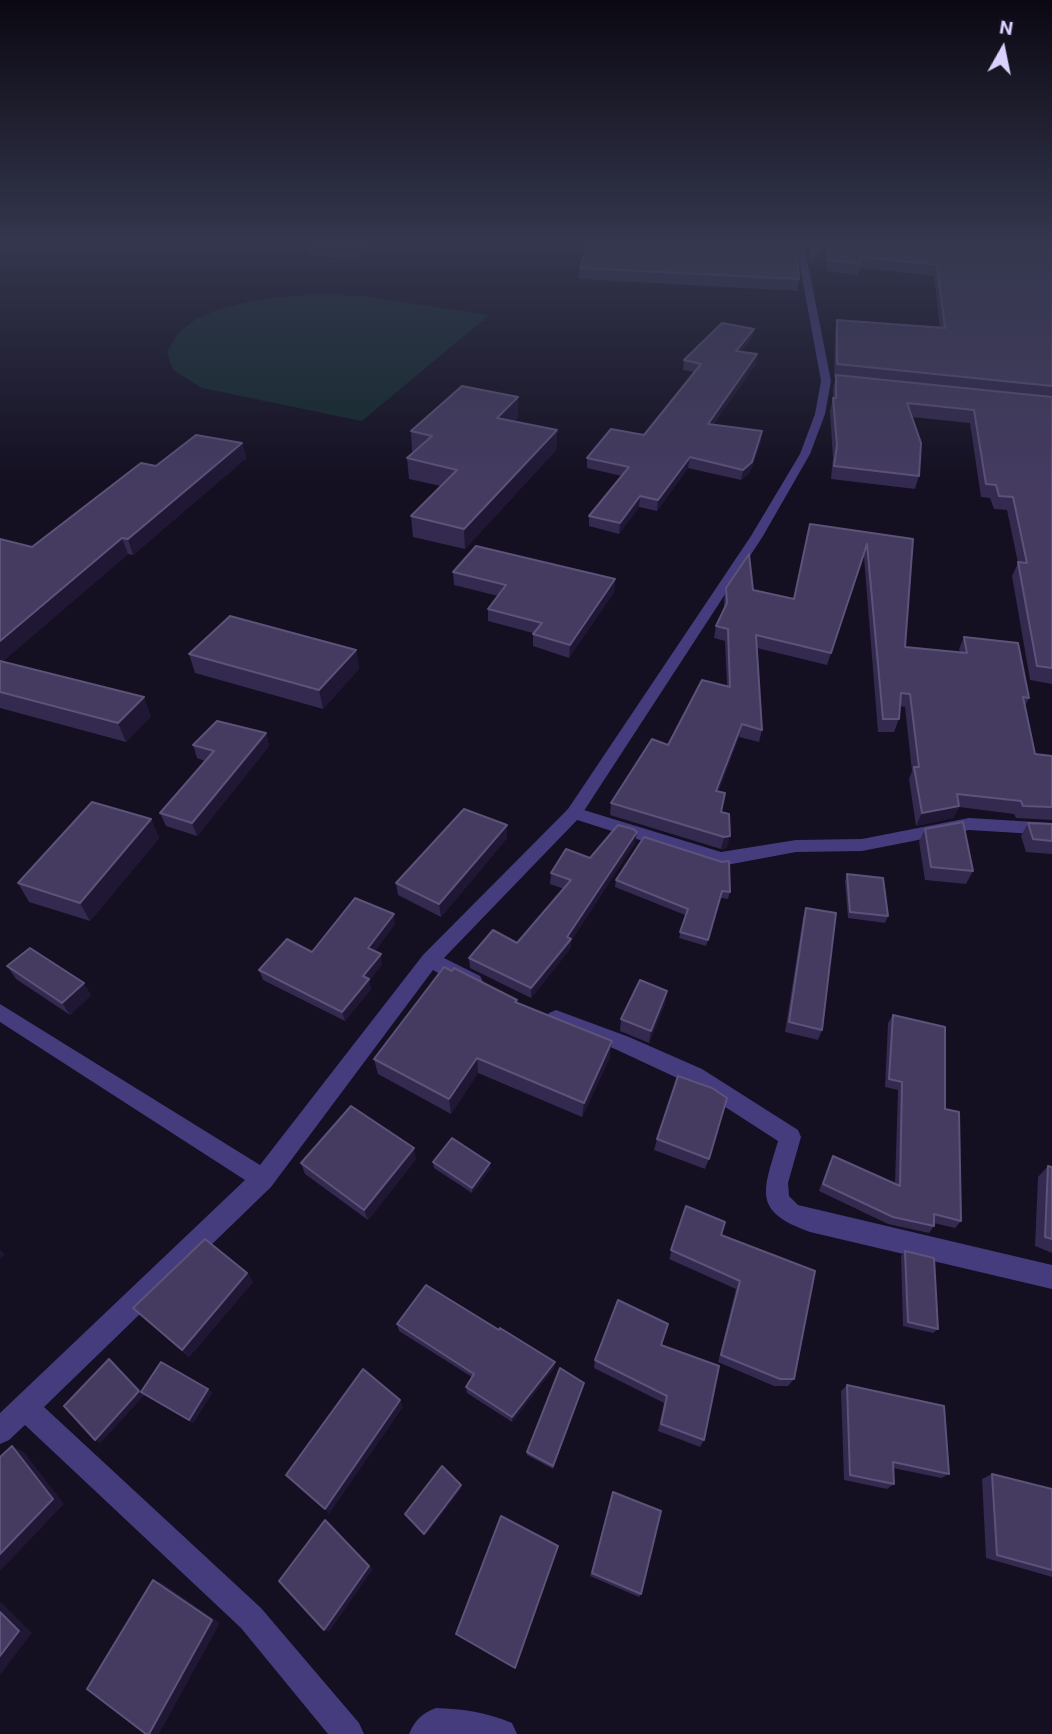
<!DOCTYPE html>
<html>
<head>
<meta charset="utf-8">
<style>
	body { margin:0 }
	#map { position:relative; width:1052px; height:1734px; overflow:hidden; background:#140f21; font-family:Roboto,sans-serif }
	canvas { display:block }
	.north { position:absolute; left:968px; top:14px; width:70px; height:70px; -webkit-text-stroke:5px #140f21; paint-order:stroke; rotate:9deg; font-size:19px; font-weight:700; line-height:28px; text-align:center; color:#dad1fd }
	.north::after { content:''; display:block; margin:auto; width:24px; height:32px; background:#dad1fd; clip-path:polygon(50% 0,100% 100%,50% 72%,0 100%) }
</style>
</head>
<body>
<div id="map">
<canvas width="1052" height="1734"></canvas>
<div class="north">N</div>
</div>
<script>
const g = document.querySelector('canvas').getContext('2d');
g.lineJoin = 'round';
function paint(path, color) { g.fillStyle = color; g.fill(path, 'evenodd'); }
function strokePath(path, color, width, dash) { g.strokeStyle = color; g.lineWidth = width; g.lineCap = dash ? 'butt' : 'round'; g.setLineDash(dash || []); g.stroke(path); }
paint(new Path2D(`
	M322,294L361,296L489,315L362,421L202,388L173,370L167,352C171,346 174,338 179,333C206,302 283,296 322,294Z`), '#12292b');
paint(new Path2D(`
	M207,244H286L269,257Z`), '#0c193d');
paint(new Path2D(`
	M574,807L721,852L796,840L862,839L969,818L1052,823V835L969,830L862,851L796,852L721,866L568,817L566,813L568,809Z`), '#453c7e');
paint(new Path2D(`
	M796,244H804L831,381L825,414L810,454L763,536L580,817L444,958L480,976L483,982L480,988C465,993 446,977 433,970L271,1187L44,1407L261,1608L359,1723L364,1734H328L241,1628L25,1425L9,1440L0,1444V1413L245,1180L0,1022V1004L260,1165L423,955L568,809L751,536L800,454L815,414L821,381Z
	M556,1010L629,1037L702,1069L798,1130L801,1137L788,1183L789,1196L798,1205L1052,1265V1289L810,1232C752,1211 763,1192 778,1141L688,1083L615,1049L549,1025L546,1019L549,1013Z
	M436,1708C463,1709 486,1712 512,1723L517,1734H409C415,1720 422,1713 436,1708Z`), '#453c7e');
paint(new Path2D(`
	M297,244H377L357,260L310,255L309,246Z
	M807,244L1052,245V684L1030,680L1012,576L1018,563L1007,510L994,509L990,498L981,497L970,423L912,417L919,476L915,489L831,479L833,458L830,411L833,398V387L836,377H834L835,332L837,320L940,328L934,276L860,268L857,275L826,271V249L811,267Z
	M800,256L798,266L799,279L797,291L579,279L580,268Z
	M754,329L752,338L741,352L756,364L713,424L761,441L750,472L741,480L688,468L657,511L639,507L619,534L589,526V516L622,476L587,468V458L644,435L695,372L683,370L684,360Z
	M518,397V417L514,422L557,430L556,450L465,549L413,537L411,516L441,486L409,479L407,458L414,451H412L411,431Z
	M242,443L246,458L133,555L128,554L3,661L151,716L126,742L0,708V539L32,547L156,466Z
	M810,524L913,539L905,647L960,652L959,649L964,637L1029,698L1025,706L1035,754L1052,756V820L1016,818L1014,814L959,807L953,818L916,826L909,779L912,771L905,707L900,706L899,719L894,732H878L864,557L827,665L757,648L762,730L759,742L739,737L718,792L727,848L721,849L610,815L611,803L727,686L725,641L714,638L716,626L724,608V600L726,588L794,599Z
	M453,572L615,579L614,592L569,658L533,646V633L488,621V609L498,596L454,585Z
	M356,650L359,669L323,709L195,673L189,654Z
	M266,733L269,746L197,836L166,826L160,813L205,761L197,758L193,745Z
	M151,819L159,838L90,921L29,902L18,883Z
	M1028,823L1052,824V854L1026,852L1021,836Z
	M507,825V838L441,917L398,895L396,883Z
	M925,829L973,871L966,884L925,880L919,842Z
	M635,843L571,941L570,949L531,998L470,968L469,958L517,943L564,889L550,884L551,873L590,858Z
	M847,874L888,916L885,923L848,918L845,881Z
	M616,880L730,892L728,899L721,898L706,946L679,938L685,915L615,887Z
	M806,908L822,1030L818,1040L785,1032L803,918Z
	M395,924L375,951L382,964L369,981L371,989L345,1021L263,980L259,970Z
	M7,966L91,995L70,1015L16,979Z
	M667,991L665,1004L649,1043L620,1031L621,1019Z
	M517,1003L610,1057L582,1117L478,1073L451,1114L378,1074L374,1059Z
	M893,1015L945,1109L961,1221L955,1228L934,1223V1226L929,1233L888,1224L819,1191L829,1163L833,1156L895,1184L898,1090L885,1087L888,1023Z
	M657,1139L709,1159L705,1169L654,1150Z
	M416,1159L368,1220L305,1174L301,1163Z
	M433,1162L491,1168L472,1193L434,1168Z
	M1048,1166L1052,1167V1253L1035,1246L1038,1177Z
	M686,1206L721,1235L794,1379L788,1386H774L718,1362L736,1289L669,1259Z
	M905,1251L938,1329L933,1333L903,1326L901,1256Z
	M247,1273L253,1282L189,1357L133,1308Z
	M397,1324L499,1330L555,1362L554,1368L512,1422L467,1393L466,1387L472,1377L399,1331Z
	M661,1345L704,1440L700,1447L658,1431L664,1403L594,1368L595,1360Z
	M113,1363L141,1392L208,1389L212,1393L193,1423L144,1395L100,1443Z
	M584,1383L553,1469L527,1455V1452Z
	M847,1385L949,1474L941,1478L893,1468L894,1484L887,1489L844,1480L841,1391Z
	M992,1474L1052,1489V1577L986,1558L982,1479Z
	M613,1492L641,1594L639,1597L590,1576Z`), '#34294e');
paint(new Path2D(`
	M360,244H377L357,260L356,247Z
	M823,244H827L826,249L811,267L813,256Z
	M754,329L752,338L734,361L736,351Z
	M757,354L756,364L707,434L708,424Z
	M518,397V417L497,438V418Z
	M557,430L556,450L465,549L464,529Z
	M762,431L761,441L750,472L741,480L743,470Z
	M242,443L246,458L133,555L128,539Z
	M690,457L688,468L657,511L658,500Z
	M640,496L639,507L619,534L620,523Z
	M122,538L128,554L0,664V641Z
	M615,579L614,592L569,658L570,645Z
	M356,650L359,669L323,709L319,690Z
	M144,697L151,716L126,742L118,723Z
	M742,724L739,737L713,804L716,791Z
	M266,733L269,746L197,836L192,823Z
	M959,806L953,818L916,826L922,813Z
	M151,819L159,838L90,921L80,903Z
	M507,825V838L441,917L439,904Z
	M637,832L635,843L571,941L570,949L531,998V988L567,937Z
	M730,836L727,848L721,849L724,837Z
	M394,914L395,924L370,958L368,948Z
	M381,954L382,964L369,981L371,989L345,1021L342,1012L363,976Z
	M84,983L91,995L70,1015L62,1003Z
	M667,991L665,1004L649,1043L651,1031Z
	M612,1041L610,1057L582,1117L584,1103Z
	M477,1058L478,1073L451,1114L449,1099Z
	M414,1148L416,1159L368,1220L364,1210Z
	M490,1163L491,1168L472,1193V1188Z
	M0,1250L5,1254L0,1259Z
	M247,1273L253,1282L189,1357L182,1350Z
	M109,1359L144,1395L100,1443L95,1440Z
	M555,1362L554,1368L512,1422V1417Z
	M208,1389L212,1393L193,1423L189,1420Z
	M400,1400L403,1407L329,1514L325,1509Z
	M12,1446L24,1452L64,1504L0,1571V1554Z
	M461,1485L462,1488L425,1536L424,1534Z
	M325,1520L373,1569L329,1632L324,1630Z
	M153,1580L162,1583L220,1623L159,1734H149Z
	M0,1601L32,1633L0,1675Z`), '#1f1734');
const building = new Path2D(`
	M330,244H360L356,247Z
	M588,244H797L800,256H797L799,279L580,268Z
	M811,244H823L813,256Z
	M828,244L1052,245V386L837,364V320L945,328L937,265L862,257L859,264L828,260Z
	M722,323L754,329L736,351L757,354L708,424L762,431L752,462L743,470L690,457L658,500L640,496L620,523L589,516L629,467L587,458L611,429L644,435L701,364L684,360Z
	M836,375L1052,397V668L1037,666L1018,562L1027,563L1013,497L999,496L996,485L986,484L974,410L907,403L921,443L919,476L834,466L837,445L833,398H836Z
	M462,386L518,397L497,418L557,430L464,529L411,516L457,470L407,458L432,436L411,431Z
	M196,435L242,443L128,539L122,538L0,641V539L32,547L141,463L156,466Z
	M810,524L913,539L905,647L967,653L964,637L1018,643L1029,698L1023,697L1035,754L1052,756V807L1023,806L1021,801L957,794L959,806L922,813L914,767H919L910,694L901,693L899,719H883L867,544L831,653L756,635L762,730L742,724L716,791L725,793L721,812L729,814L730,836L724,837L611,803L652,739L668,745L702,680L730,687L728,629L716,626L727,603L726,588L749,554L753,590L794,599Z
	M476,546L615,579L570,645L533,634L542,623L488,609L506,585L453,572Z
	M230,616L356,650L319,690L189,654Z
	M0,661L144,697L118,723L0,692Z
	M217,721L266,733L192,823L160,813L214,751L193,745Z
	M92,802L151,819L80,903L18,883Z
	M464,809L507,825L439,904L396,883Z
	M963,822L973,871L931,867L925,829Z
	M1028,823L1052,824V841L1033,839Z
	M618,825L633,829L637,832L567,937L571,939L531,988L469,958L493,930L517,943L571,880L551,873L566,849L590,858Z
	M644,837L722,862L729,861L730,892L722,891L708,940L680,932L688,909L616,880Z
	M847,874L883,878L888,916L850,912Z
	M355,898L394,914L368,948L381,954L363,976L369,979L342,1012L259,970L287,939L312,952Z
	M806,908L836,913L822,1030L789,1022Z
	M30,948L84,983L62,1003L7,966Z
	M444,967L452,971L454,968L517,1000L515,1002L612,1041L584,1103L477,1058L449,1099L374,1059Z
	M640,980L667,991L651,1031L621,1019Z
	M893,1015L945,1027V1109L959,1112L961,1221L934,1214V1226L893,1217L823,1184L833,1156L900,1186L902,1082L889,1079Z
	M678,1076L712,1088L727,1098L709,1159L657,1139Z
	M351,1106L414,1148L364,1210L301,1163Z
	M452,1138L490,1163L472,1188L433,1162Z
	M1048,1166L1052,1167V1239L1045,1237Z
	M686,1206L725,1222L721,1235L815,1271L794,1379H780L721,1355L740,1281L671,1250Z
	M205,1239L247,1273L182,1350L133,1308Z
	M905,1251L934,1258L938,1329L908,1322Z
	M426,1285L499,1330L500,1328L555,1362L512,1417L466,1387L474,1374L397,1324Z
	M618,1300L668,1324L661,1345L719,1366L704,1440L661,1424L667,1396L595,1360Z
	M109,1359L139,1391L95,1440L64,1406Z
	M161,1362L208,1389L189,1420L141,1392Z
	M560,1368L584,1383L553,1466L527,1452Z
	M363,1369L400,1400L325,1509L286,1475Z
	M847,1385L944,1406L949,1474L893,1462L894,1484L850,1475Z
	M12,1446L53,1499L0,1554V1457Z
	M442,1466L461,1485L424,1534L405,1514Z
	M992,1474L1052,1489V1570L997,1555Z
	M613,1492L661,1511L641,1594L592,1573Z
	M501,1516L558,1546L515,1668L456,1634Z
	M325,1520L369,1566L324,1630L279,1581Z
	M153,1580L212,1620L149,1734H146L87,1689Z
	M0,1612L19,1631L0,1656Z`);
paint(building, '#453b61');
strokePath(building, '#5d5279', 2);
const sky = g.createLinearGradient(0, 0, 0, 487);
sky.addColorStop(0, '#0b0812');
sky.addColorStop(0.5, '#34374e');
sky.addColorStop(1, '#34374e00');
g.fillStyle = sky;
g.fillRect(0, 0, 1052, 487);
</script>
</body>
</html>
